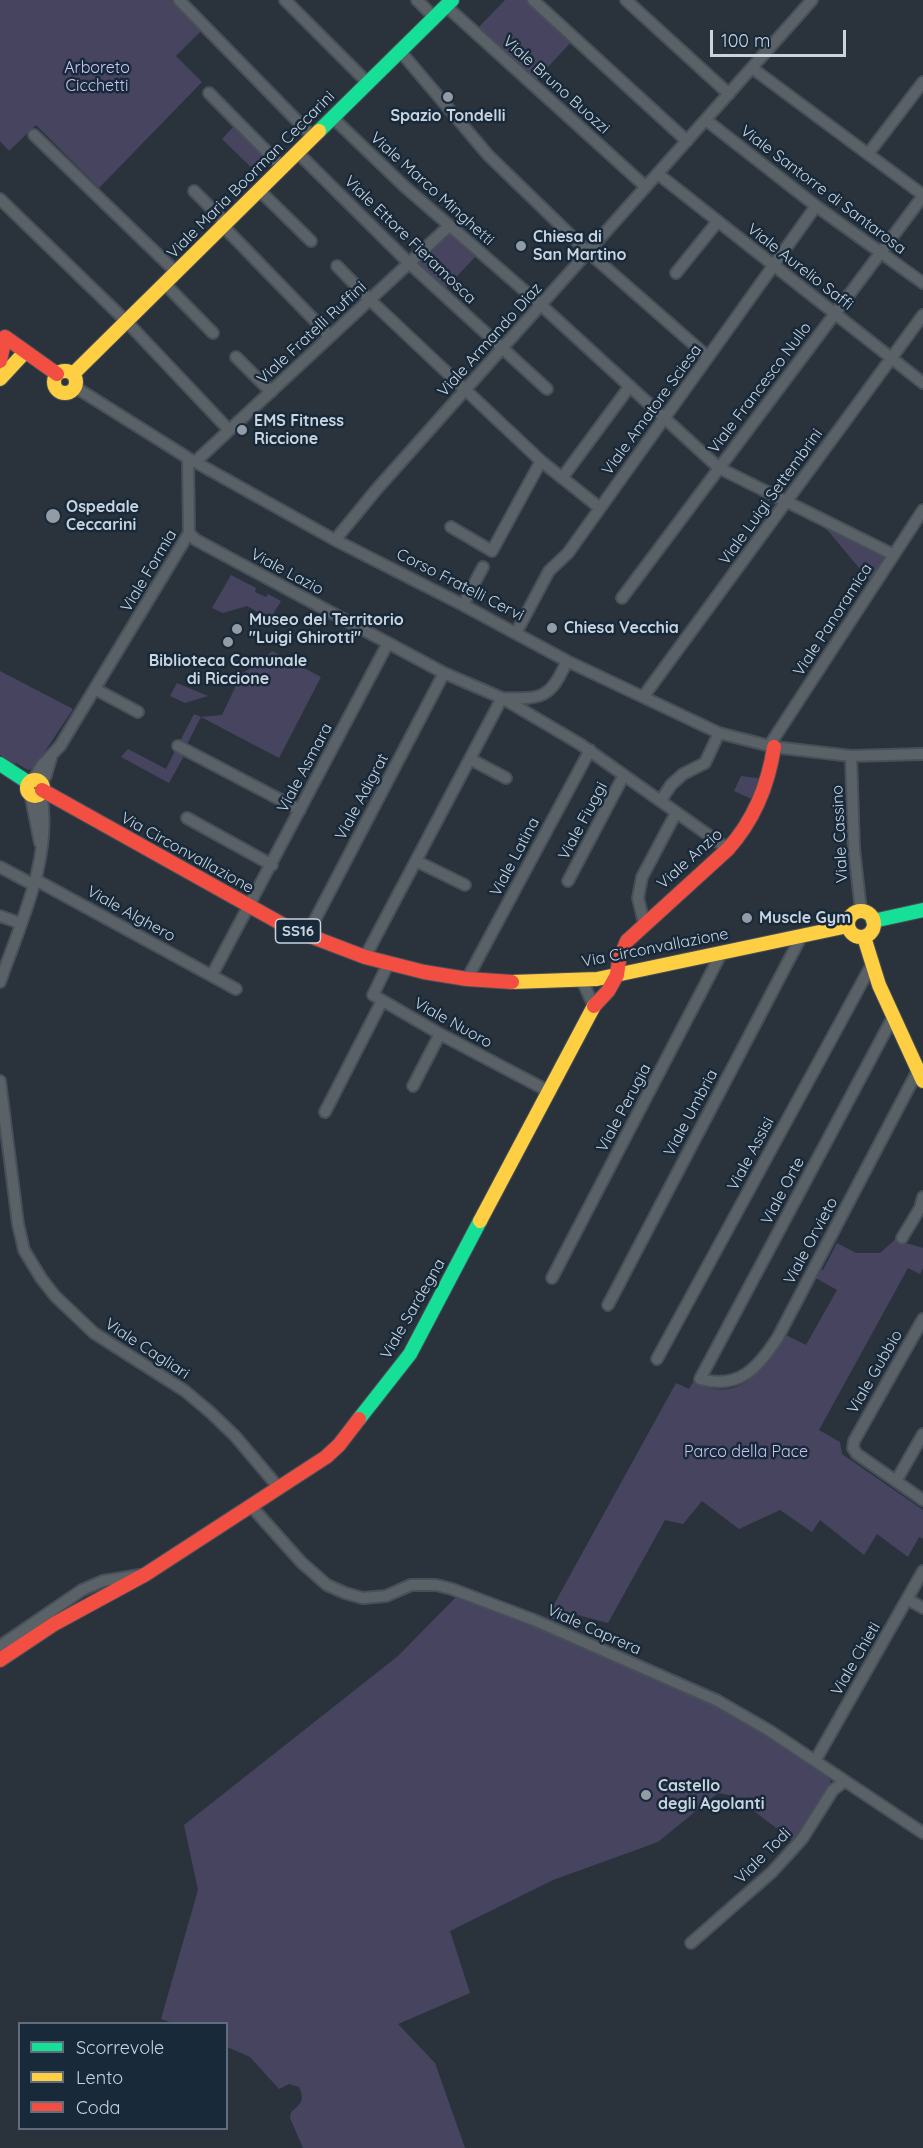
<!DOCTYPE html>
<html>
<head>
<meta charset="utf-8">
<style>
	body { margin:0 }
	#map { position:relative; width:923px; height:2148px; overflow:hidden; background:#2a333c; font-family:Quicksand,sans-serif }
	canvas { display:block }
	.legend { position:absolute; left:18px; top:2022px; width:210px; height:108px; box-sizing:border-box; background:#18293a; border:2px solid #5f6d7c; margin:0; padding:8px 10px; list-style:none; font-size:18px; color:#c9d4df }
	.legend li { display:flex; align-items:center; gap:12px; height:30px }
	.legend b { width:30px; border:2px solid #5f6d7c }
	.scale { position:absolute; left:710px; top:30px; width:136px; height:27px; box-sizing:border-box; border:3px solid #c9d4df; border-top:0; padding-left:8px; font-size:18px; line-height:21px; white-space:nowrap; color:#c9d4df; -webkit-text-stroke:4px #18293a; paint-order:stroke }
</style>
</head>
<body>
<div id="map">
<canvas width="923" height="2148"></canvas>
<ul class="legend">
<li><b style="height:8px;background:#16e098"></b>Scorrevole</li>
<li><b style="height:8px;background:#ffcf43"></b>Lento</li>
<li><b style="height:8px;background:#f24e42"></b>Coda</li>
</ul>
<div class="scale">100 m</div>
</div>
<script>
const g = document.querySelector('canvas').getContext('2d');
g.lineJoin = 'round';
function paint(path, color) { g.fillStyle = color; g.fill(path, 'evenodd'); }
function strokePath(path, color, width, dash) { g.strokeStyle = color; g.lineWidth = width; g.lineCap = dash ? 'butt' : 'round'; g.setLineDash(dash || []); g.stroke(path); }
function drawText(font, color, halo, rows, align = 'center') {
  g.font = font + ' Quicksand,sans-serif'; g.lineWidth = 5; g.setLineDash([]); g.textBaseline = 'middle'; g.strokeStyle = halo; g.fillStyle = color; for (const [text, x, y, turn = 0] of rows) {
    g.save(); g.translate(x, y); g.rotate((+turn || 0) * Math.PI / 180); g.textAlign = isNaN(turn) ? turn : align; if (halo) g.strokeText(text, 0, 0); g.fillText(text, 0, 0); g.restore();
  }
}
paint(new Path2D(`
	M0,0H172L202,30L176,56L202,82L99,188L36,125L9,151L0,141Z
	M505,0H530L573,40L534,82L476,30Z
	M234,126L271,164L259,175L222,139Z
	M449,234L476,256L444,290L416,265Z
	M824,526L886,557L870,581Z
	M231,575L256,588L255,592L266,597L268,594L281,601L270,619L247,606L223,613L212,608Z
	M272,651L321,677L279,758L201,717L187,744L180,741L194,714L201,717L222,715L242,673L257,665Z
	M0,671L73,709L34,768L28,770L16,763L14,765L0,755Z
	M177,683L208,696L185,703L170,696Z
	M128,749L166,769L176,749L185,754L169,783L121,757Z
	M741,776L764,779L754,800L734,791Z
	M898,1237L903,1242L923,1248V1268L920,1274L908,1268L819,1430L840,1442L842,1454L923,1510V1539L919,1537L908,1557L877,1534L864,1555L820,1520L812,1532L780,1510L739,1529L702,1501L683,1524L665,1520L608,1623L567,1612L560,1614L556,1620L547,1617L676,1383L689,1389L693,1382C700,1385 708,1388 715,1389C750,1394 769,1359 784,1334L806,1345L837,1290L814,1277L818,1268L823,1270L837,1243L856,1253H880Z
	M457,1596L552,1632L737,1715L830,1778L831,1785L828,1793L796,1843L734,1796L718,1793L658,1842L553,1880L450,1931L470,1993L398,2024L435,2063L465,2148H303L290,2118L291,2112C301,2104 305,2100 299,2087L289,2084L279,2089L250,2057L227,2047L226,2024L173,2023L161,2019L198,1890L184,1825L398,1656Z`), '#474460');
const street = new Path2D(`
	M179,0L313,137
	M285,0L368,83
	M417,0L434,17
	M533,0L687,141
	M626,0L729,94
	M446,6L646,187
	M400,51L488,155L588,252L708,357
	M752,68L923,195
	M209,93L282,167
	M332,117L405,187L541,305L719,468L894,555
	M706,120L816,206L923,283
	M34,135L176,272
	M297,152L409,263L547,389
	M868,154L923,82
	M658,174L923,383
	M259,190L311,241
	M194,191L226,223
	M0,199L126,321L229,430
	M223,226L324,330L329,337
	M337,266L370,300L541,461L600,508
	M676,273L718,221
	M164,283L213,333
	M236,357L271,392
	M75,387L188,458L335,540L463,605L567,661L719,733L774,747L851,756L923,754
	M195,462L449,226
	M562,478L630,386
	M451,527L492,551L541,461
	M189,533L196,540L444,673L502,698L580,744L728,849
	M335,540L376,490L812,0
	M622,598L923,196
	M463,605L483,567
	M516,633L549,571L568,553L816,206
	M95,689L138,712
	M643,697L923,315
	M502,698C542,699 550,699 567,661
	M178,746L300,810
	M769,746L923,510
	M851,756L854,848L861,911
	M470,759L506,778
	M33,780L42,765L60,746L189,533L188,458
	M41,784L46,775L51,758
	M30,793L40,843
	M661,800L671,785L683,774L705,763L719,733
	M187,818L272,865
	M416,861L465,885
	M0,867L34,885
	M36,880L236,989
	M568,881L624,775
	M0,916L20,923
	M644,923L638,898L642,877L676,813
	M307,935L444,673
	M365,957L502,698
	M388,964L373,995L440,1034L550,1092
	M212,975L388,643
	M467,979L590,750
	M582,980L594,1007
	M0,982C21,921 53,858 41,792
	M893,1017L700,1379C739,1390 758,1368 778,1337L917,1072
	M0,1081L18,1224L24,1250L41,1278L55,1296L94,1333L185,1391L210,1412L235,1436L279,1488
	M413,1086L440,1034
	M325,1112L382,1001
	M902,1238L920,1208L923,1197
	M552,1278L722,952
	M608,1305L802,935
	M923,1319L854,1441L853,1448L857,1454L923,1500
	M657,1359L872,964
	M896,1481L923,1434
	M251,1506L301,1562L327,1585L345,1593L363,1598L386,1596L411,1585H436L452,1589L534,1620L718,1701L770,1731L923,1833
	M907,1599L923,1608
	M0,1646L82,1590L103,1581L140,1575
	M815,1761L923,1571
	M691,1943L772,1872L802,1839L833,1790L845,1781`);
const fast = new Path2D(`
	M319,131L452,0
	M0,764L29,783
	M873,921L923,910
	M359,1419L410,1354L480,1221`);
const slow = new Path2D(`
	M54 382a11 11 0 1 1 22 0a11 11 0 1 1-22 0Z
	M73,374L319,131
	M0,379L25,352
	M27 788a8 8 0 1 1 16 0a8 8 0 1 1-16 0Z
	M848 924a13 13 0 1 1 26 0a13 13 0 1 1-26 0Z
	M864,937L879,985L923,1081
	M512,982L597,979L848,926
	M480,1221L594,1006`);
const jam = new Path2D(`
	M0,361L5,337L57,374
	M42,790L289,928L365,957L424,972L467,979L512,982
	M594,1006L608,991L617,975L619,960L627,941L728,849C754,820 768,786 774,747
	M0,1660L54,1624L146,1574L326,1457L339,1445L359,1419`);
strokePath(street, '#474f58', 14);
strokePath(fast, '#474f58', 16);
strokePath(slow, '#474f58', 16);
strokePath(jam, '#474f58', 16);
strokePath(street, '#5a6268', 10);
strokePath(fast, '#16e098', 14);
strokePath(slow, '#ffcf43', 14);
strokePath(jam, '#f24e42', 14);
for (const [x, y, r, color] of [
	[448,97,6,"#919ca6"],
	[521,246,6,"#919ca6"],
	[242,430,6,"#919ca6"],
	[53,516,8,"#919ca6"],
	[552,628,6,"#919ca6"],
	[237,629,6,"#919ca6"],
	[228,642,6,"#919ca6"],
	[747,918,6,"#919ca6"],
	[646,1795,6,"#919ca6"]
]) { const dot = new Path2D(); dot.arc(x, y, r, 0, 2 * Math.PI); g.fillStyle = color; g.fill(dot); strokePath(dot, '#18293a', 2); }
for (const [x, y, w] of [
	[298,931,45]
]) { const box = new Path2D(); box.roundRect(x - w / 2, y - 12, w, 24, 4.5); g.fillStyle = '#18293a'; g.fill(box); strokePath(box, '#c9d4df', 1.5); }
drawText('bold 15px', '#c9d4df', null, [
	["SS16",298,931]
]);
drawText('16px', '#cbc4f5', '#18293a', [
	["Arboreto",97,68],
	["Cicchetti",97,86],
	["Parco della Pace",746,1452]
]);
drawText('16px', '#c9d4df', '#18293a', [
	["Viale Bruno Buozzi",556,85,42],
	["Viale Maria Boorman Ceccarini",251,175,-45],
	["Viale Marco Minghetti",432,189,42],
	["Viale Santorre di Santarosa",823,190,37],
	["Viale Ettore Fieramosca",410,240,44],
	["Viale Aurelio Saffi",800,267,38],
	["Viale Fratelli Ruffini",312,333,-43],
	["Viale Armando Diaz",490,340,-48],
	["Viale Francesco Nullo",760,388,-53],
	["Viale Amatore Sciesa",652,410,-54],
	["Viale Luigi Settembrini",771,497,-54],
	["Viale Formia",149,571,-59],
	["Viale Lazio",287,572,28],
	["Corso Fratelli Cervi",460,585,27],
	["Viale Panoramica",833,620,-57],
	["Viale Asmara",305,768,-62],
	["Viale Adigrat",362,797,-62],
	["Viale Fiuggi",583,821,-62],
	["Viale Cassino",840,834,-93],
	["Via Circonvallazione",187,853,29],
	["Viale Latina",515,857,-62],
	["Viale Anzio",690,859,-42],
	["Viale Alghero",131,914,29],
	["Via Circonvallazione",655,948,-11],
	["Viale Nuoro",453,1023,29],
	["Viale Perugia",624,1108,-62],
	["Viale Umbria",691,1113,-62],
	["Viale Assisi",751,1154,-62],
	["Viale Orte",783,1191,-62],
	["Viale Orvieto",811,1241,-62],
	["Viale Sardegna",413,1309,-60],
	["Viale Cagliari",147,1349,33],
	["Viale Gubbio",875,1372,-60],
	["Viale Caprera",594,1630,24],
	["Viale Chieti",856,1659,-60],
	["Viale Todi",763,1856,-45]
]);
drawText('bold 16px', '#c9d4df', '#18293a', [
	["Spazio Tondelli",448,116,"center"],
	["Chiesa di",533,237],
	["San Martino",533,255],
	["EMS Fitness",254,421],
	["Riccione",254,439],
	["Ospedale",66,507],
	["Ceccarini",66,525],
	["Museo del Territorio",249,620],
	["\"Luigi Ghirotti\"",249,638],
	["Chiesa Vecchia",564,628],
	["Biblioteca Comunale",228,661,"center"],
	["di Riccione",228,679,"center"],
	["Muscle Gym",759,918],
	["Castello",658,1786],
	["degli Agolanti",658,1804]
], 'left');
</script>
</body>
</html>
